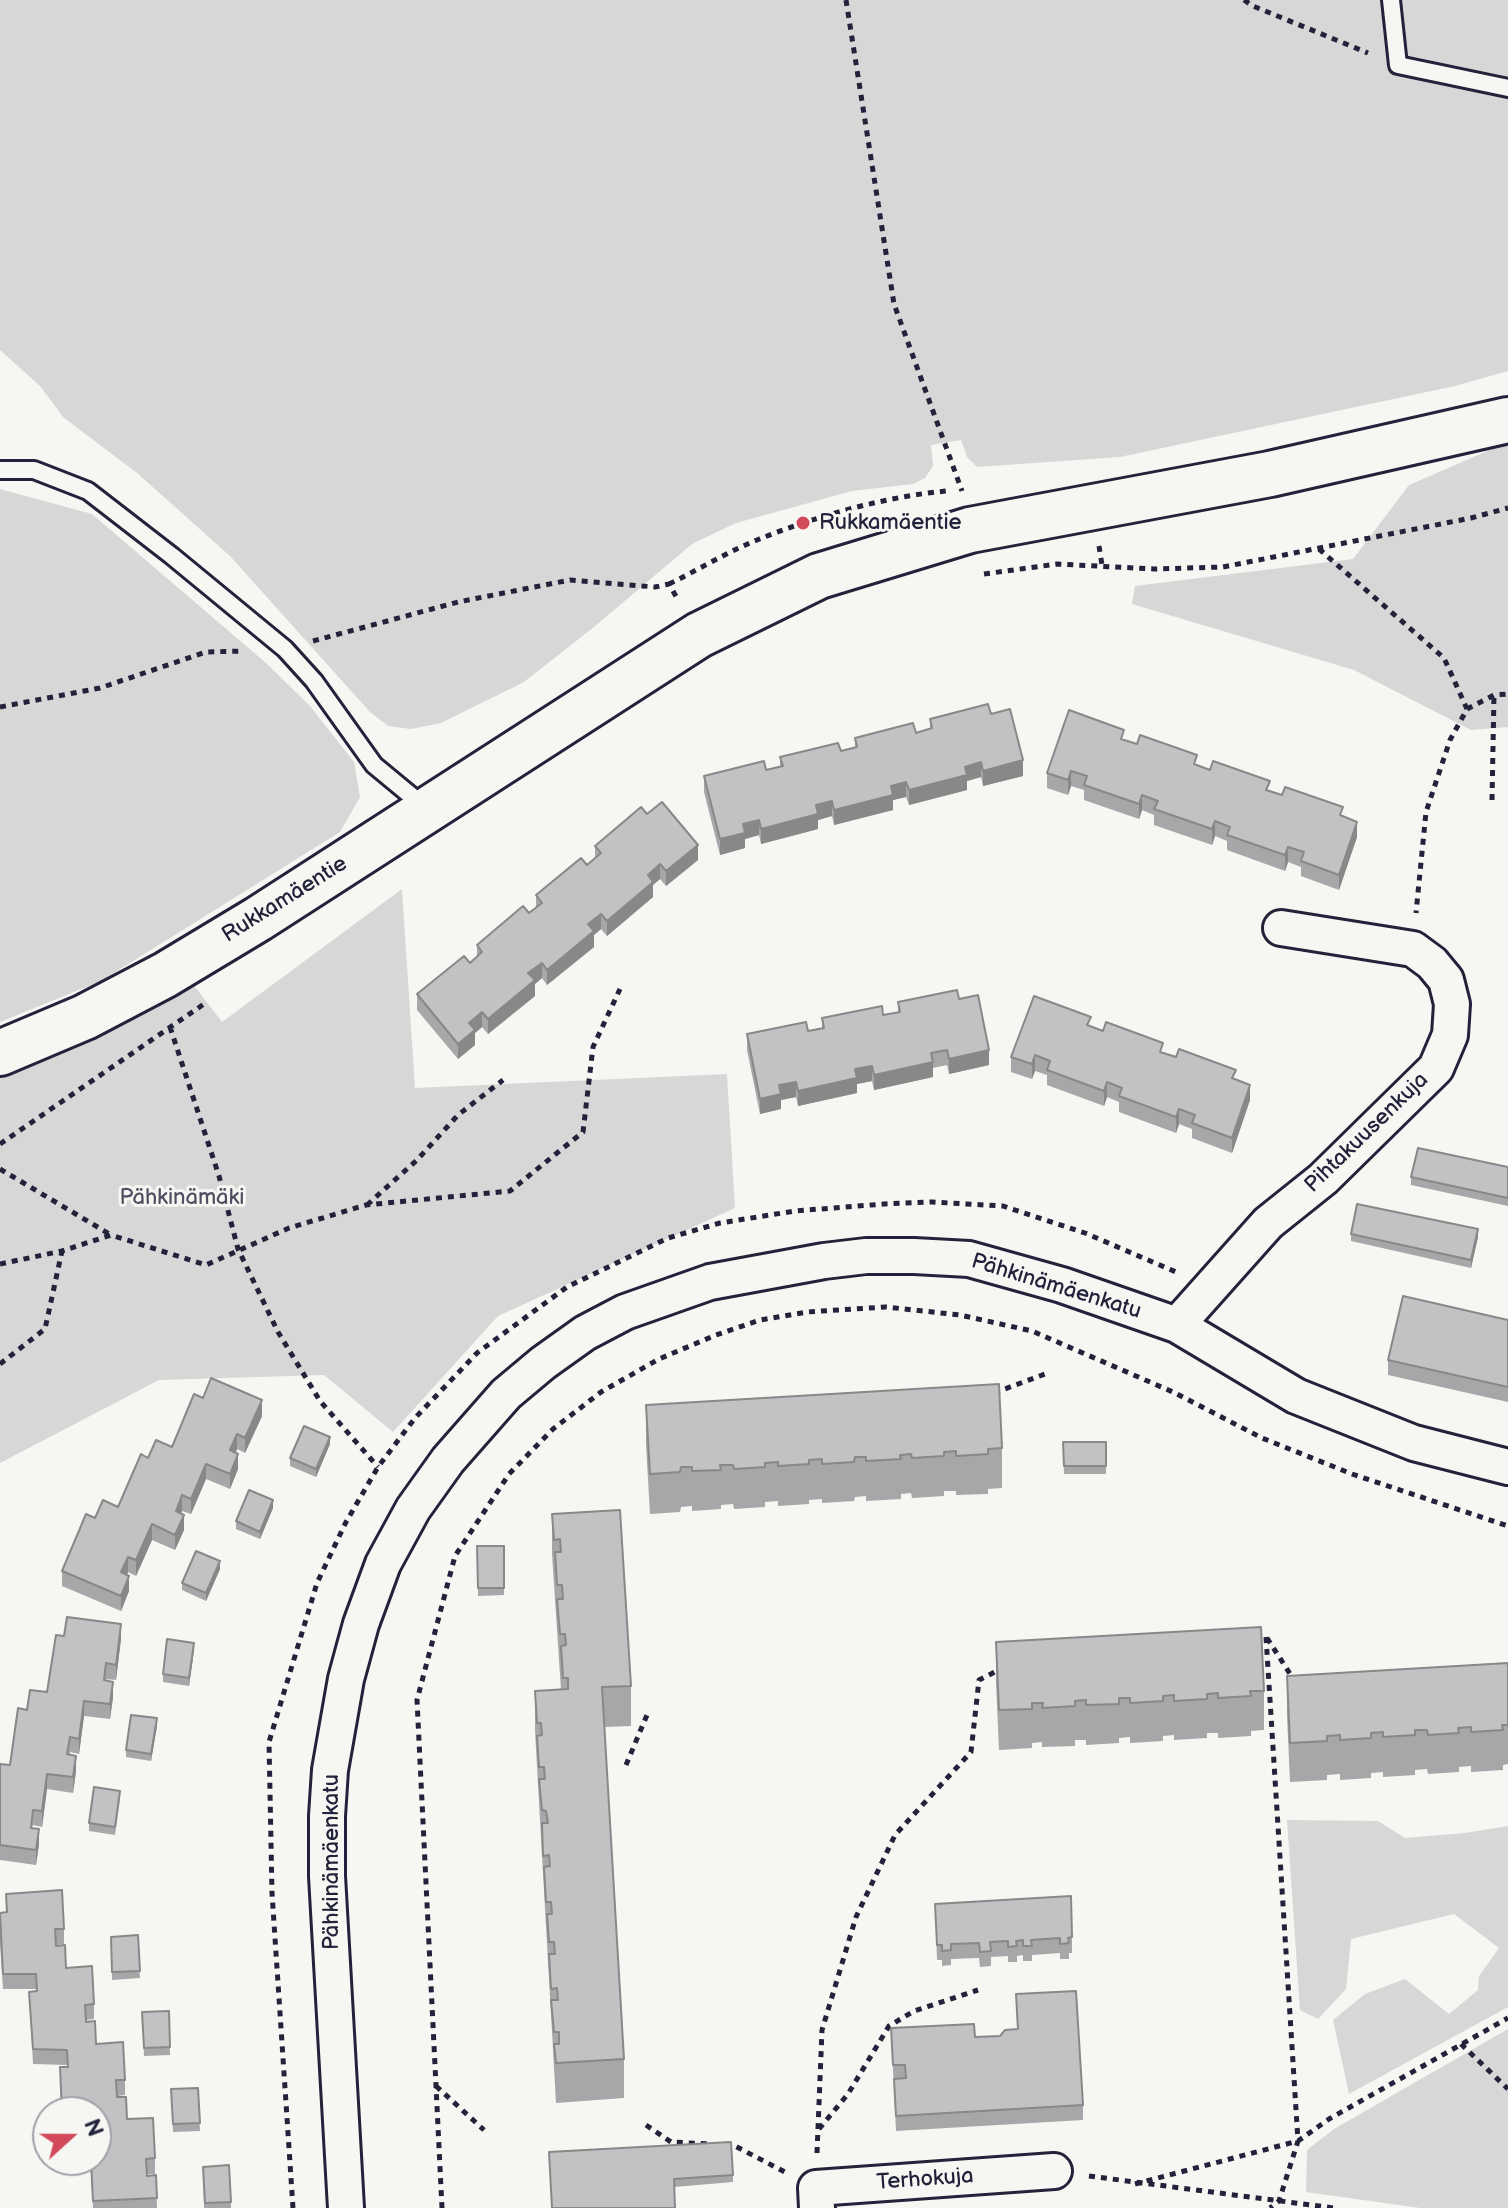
<!DOCTYPE html>
<html>
<head>
<meta charset="utf-8">
<style>
	body { margin:0 }
	#map { position:relative; width:1508px; height:2208px; overflow:hidden; background:#f6f6f2; font-family:"Balsamiq Sans",sans-serif }
	canvas { display:block }
	.north { position:absolute; left:32px; top:2096px; width:80px; height:80px; box-sizing:border-box; background:#f6f6f2; border:2px solid #a1a1a9; border-radius:50%; rotate:69deg; font-size:22px; font-weight:700; line-height:32px; text-align:center; color:#22223b }
	.north::after { content:''; display:block; margin:auto; width:28px; height:36px; background:#d1495b; clip-path:polygon(50% 0,100% 100%,50% 72%,0 100%) }
</style>
</head>
<body>
<div id="map">
<canvas width="1508" height="2208"></canvas>
<div class="north">N</div>
</div>
<script>
const g = document.querySelector('canvas').getContext('2d');
g.lineJoin = 'round';
function paint(path, color) { g.fillStyle = color; g.fill(path, 'evenodd'); }
function strokePath(path, color, width, dash) { g.strokeStyle = color; g.lineWidth = width; g.lineCap = dash ? 'butt' : 'round'; g.setLineDash(dash || []); g.stroke(path); }
function drawText(font, color, halo, rows, align = 'center') {
  g.font = font + ' "Balsamiq Sans",sans-serif'; g.lineWidth = 6; g.setLineDash([]); g.textBaseline = 'middle'; g.strokeStyle = halo; g.fillStyle = color; for (const [text, x, y, turn = 0] of rows) {
    g.save(); g.translate(x, y); g.rotate((+turn || 0) * Math.PI / 180); g.textAlign = isNaN(turn) ? turn : align; if (halo) g.strokeText(text, 0, 0); g.fillText(text, 0, 0); g.restore();
  }
}
paint(new Path2D(`
	M0,0H1508V371L1455,386L1120,457L977,467L967,457L961,440L931,445L933,466L925,478L913,484L852,491L736,523L692,544L594,627L524,682L441,723L411,729L388,726L370,712L230,556L137,473L63,417L40,386L0,350Z
	M1508,442V727L1471,730L1354,670L1132,604L1135,586L1353,559L1409,485Z
	M0,489L92,514L266,663L310,706L354,762L360,797L340,832L101,981L0,1022Z
	M402,889L415,1088L727,1074L735,1208L498,1316L393,1432L324,1375L159,1380L0,1463V1072L192,983L222,1022Z
	M1287,1820L1378,1821L1405,1838L1465,1833L1508,1826V2007L1349,2094L1333,2020L1365,1994L1405,1979L1449,2014L1478,1990L1479,1976L1499,1948L1454,1914L1351,1939L1346,1989L1318,2019L1300,2010Z
	M1508,2029V2208H1420L1306,2192L1307,2150L1334,2129Z`), '#d7d7d7');
const service = new Path2D(`
	M1391,0L1398,65L1508,88
	M0,470H34L88,491L172,556L285,649L314,681L374,765L426,808`);
const minor = new Path2D(`
	M1177,1325L1268,1223L1323,1179L1436,1068L1450,1035L1452,1004L1446,980L1432,963L1413,949L1281,928
	M346,2208L327,1876V1816L330,1770L346,1679L361,1624L383,1564L413,1509L448,1460L506,1394L543,1363L585,1333L625,1312L710,1282L824,1261L866,1256H914L969,1259L1062,1285L1177,1325L1296,1396L1414,1443L1508,1467
	M817,2208L816,2188L1054,2171`);
const secondary = new Path2D(`
	M0,1053L85,1017L165,975L258,919L699,635L819,576L970,530L1270,474L1508,420`);
strokePath(service, '#22223b', 22);
strokePath(minor, '#22223b', 40);
strokePath(secondary, '#22223b', 50);
strokePath(new Path2D(`
	M846,0L894,304L962,491
	M1244,0L1253,6L1368,53
	M1099,546L1102,565
	M1319,549L1444,658L1467,709L1450,740L1426,812L1416,913
	M984,574L1057,564L1154,569L1223,567L1471,518L1508,508
	M669,584C698,570 727,552 757,540C813,517 887,496 947,491
	M313,641L458,602L570,580L655,587L669,584L678,600
	M0,707L100,688L206,652L244,651
	M1467,709L1494,695L1508,694
	M1492,800L1494,695
	M170,1027L219,1176L238,1249L278,1332L320,1401L378,1467
	M0,1144L204,1004
	M0,1169L111,1235
	M367,1205L417,1160L458,1115L503,1080
	M0,1264L62,1251L111,1235L206,1265L289,1228L366,1205L510,1191L583,1132L593,1047L620,989
	M0,1364L45,1329L62,1251
	M994,1393L1045,1374
	M1266,1637L1298,2141L1279,2201L1270,2208
	M1267,1638L1294,1680
	M626,1765L647,1715
	M1461,2044L1508,2089
	M436,2086L484,2130
	M646,2125L671,2142L711,2144
	M819,2129L848,2094L889,2026L914,2011L978,1990
	M725,2144L733,2145L785,2172
	M817,2153L822,2030L856,1917L895,1835L971,1752L979,1680L1001,1669
	M1089,2176L1334,2208
	M1135,2184L1298,2141L1329,2119L1508,2018
	M293,2208L272,1893L269,1742L317,1583L346,1522L378,1467L415,1418L477,1353L567,1287L668,1238L720,1223L795,1211L884,1204L932,1202L1003,1206L1085,1233L1176,1272
	M442,2208L417,1700L455,1556L509,1474L553,1429L601,1392L659,1359L716,1335L760,1320L807,1312L886,1307L960,1315L1032,1331L1173,1392L1262,1438L1352,1474L1508,1526`), '#22223b', 5, [6, 6]);
strokePath(service, '#f6f6f2', 16);
strokePath(minor, '#f6f6f2', 34);
strokePath(secondary, '#f6f6f2', 44);
paint(new Path2D(`
	M991,714L1023,776L983,786L981,777L967,781V790L909,805L906,797L893,800V810L834,825L832,816L818,820V829L761,844L759,835L745,839V848L720,855L704,792V776L766,770L780,767V757L841,751L855,748V738L916,733L930,729V719Z
	M1124,740L1343,816L1357,837L1339,890L1301,876V867L1288,862L1285,871L1227,850V841L1215,836L1212,845L1154,825V815L1142,810L1139,819L1084,800V790L1071,786L1068,795L1047,788V773Z
	M647,814L698,860L666,886L660,879L653,885V897L607,936L601,929L594,935V947L547,985L542,978L535,984V996L488,1034L482,1027L475,1033V1045L458,1059L417,1010V994L470,963L477,956V945L529,913L536,907V895L587,865L595,858V846Z
	M959,999L989,1065L949,1074L947,1065L933,1068V1077L874,1090L872,1081L857,1084V1093L798,1106L796,1097L781,1100V1109L760,1114L747,1050V1034L808,1031L822,1028V1018L883,1015L898,1012V1002Z
	M1091,1026L1236,1079L1250,1100L1232,1153L1192,1138V1129L1179,1124L1176,1133L1119,1112V1102L1107,1097L1104,1106L1047,1085V1075L1035,1071L1032,1079L1011,1072V1057Z
	M1508,1167V1206L1411,1185V1177Z
	M1351,1234L1478,1237L1471,1268L1351,1241Z
	M1508,1320V1402L1388,1375V1360Z
	M203,1398L262,1416L245,1453L237,1449L236,1453L238,1469L230,1489L206,1479L191,1514L182,1511L181,1513L184,1530L175,1550L152,1540L136,1576L128,1572L127,1575L129,1591L121,1611L62,1586V1571L95,1518L118,1507L148,1458L172,1447Z
	M646,1405L1002,1448V1488L988,1489V1494L956,1495V1491H944V1496L912,1498L911,1493L901,1494V1499L866,1501V1496L855,1497L854,1501L822,1503V1499L809,1500V1504L778,1506V1501L765,1502V1507L734,1509L733,1504L721,1505V1509L692,1511V1506L681,1507L680,1512L650,1514L646,1445Z
	M1063,1442H1106V1474H1064Z
	M330,1444L316,1477L290,1466V1458Z
	M273,1508L260,1539L236,1529V1521Z
	M552,1514L631,1686V1726L604,1727L624,2059V2098L556,2103L535,1731V1691L561,1690L552,1554Z
	M477,1546H504V1595L478,1596Z
	M220,1569L206,1601L182,1590V1583Z
	M64,1636L121,1639L116,1680L106,1679L113,1697L110,1719L84,1716L79,1754L70,1752V1755L76,1771L73,1793L47,1789L42,1827L33,1825L32,1828L39,1844L36,1865L0,1860V1764L10,1765L27,1710L47,1692Z
	M996,1642L1264,1691V1730L1251,1731V1736L1218,1738V1733H1207V1738L1174,1740V1735L1163,1736V1741L1130,1743V1737L1119,1738V1743L1086,1745V1740H1075V1746L1042,1747V1742L1032,1743V1748L999,1750L996,1682Z
	M194,1650L189,1686L163,1682V1674Z
	M1508,1663V1764L1503,1765V1770L1471,1772V1766L1459,1767V1772L1428,1774L1427,1769L1415,1770V1775L1383,1777V1772L1371,1773V1778L1340,1780V1774L1327,1775V1780L1290,1782L1287,1716V1676Z
	M157,1726L151,1761L126,1757V1750Z
	M120,1799L115,1835L89,1831V1823Z
	M6,1894L64,1929V1944L56,1945L66,1968L94,2004V2019L86,2020L96,2044L125,2080V2095L117,2096L127,2119L155,2158V2174H147V2176L156,2175L157,2208H93L90,2160H96L99,2143V2141H96V2112H61L60,2067H67V2065L33,2064L29,1992L37,1991L36,1989H3L0,1943V1913L7,1912Z
	M935,1904L1072,1937V1953H1069V1959H1060V1953L1032,1955V1961H1023V1955L1017,1956V1962H1008V1956L991,1957V1966L980,1967L979,1958L951,1959V1965L942,1966V1960H937Z
	M138,1935L140,1978L112,1980L111,1937Z
	M1016,1994L1083,2105V2120L896,2131L891,2028L975,2037L1000,2036L1017,2029Z
	M169,2011L170,2055L144,2056L142,2012Z
	M198,2088L200,2131L173,2132L171,2089Z
	M549,2160L733,2175V2182L674,2187Z
	M203,2167L231,2202V2208H204Z`), '#a7a7a9');
paint(new Path2D(`
	M1023,760V776L983,786V771Z
	M981,762V777L967,781V790L909,805V790L965,767Z
	M1071,771V786L1068,795V780Z
	M906,782V797L893,800V810L834,825V810L891,786Z
	M1142,795V810L1139,819V804Z
	M832,801V816L818,820V829L761,844V829L816,805Z
	M759,820V835L745,839V848L720,855V839L743,824Z
	M1215,821V836L1212,845V829Z
	M1357,822V837L1339,890V875Z
	M698,845V860L666,886V871Z
	M1288,847V862L1285,871V855Z
	M660,864V879L653,885V897L607,936V921L648,875Z
	M601,914V929L594,935V947L547,985V970L588,924Z
	M542,963V978L535,984V996L488,1034V1019L528,973Z
	M482,1012V1027L475,1033V1045L458,1059V1044L469,1023Z
	M989,1050V1065L949,1074V1059Z
	M1035,1055V1071L1032,1079V1064Z
	M933,1062V1077L874,1090V1075Z
	M872,1066V1081L857,1084V1093L798,1106V1091L855,1069Z
	M796,1082V1097L781,1100V1109L760,1114V1099L779,1085Z
	M1107,1082V1097L1104,1106V1091Z
	M1250,1085V1100L1232,1153V1138Z
	M1179,1109V1124L1176,1133V1117Z
	M1478,1229V1237L1471,1268V1260Z
	M262,1400V1416L245,1453V1438Z
	M237,1434V1449L230,1466V1450Z
	M330,1437V1444L316,1477V1469Z
	M238,1454V1469L230,1489V1474Z
	M206,1464V1479L191,1514V1499Z
	M182,1495V1511L176,1526V1511Z
	M273,1500V1508L260,1539V1532Z
	M184,1515V1530L175,1550V1535Z
	M152,1524V1540L136,1576V1560Z
	M128,1557V1572L121,1587V1572Z
	M220,1561V1569L206,1601V1593Z
	M129,1576V1591L121,1611V1596Z
	M121,1624V1639L116,1680V1665Z
	M194,1643V1650L189,1686V1678Z
	M113,1682V1697L110,1719V1704Z
	M84,1701V1716L79,1754V1739Z
	M157,1718V1726L151,1761V1754Z
	M76,1756V1771L73,1793V1777Z
	M47,1774V1789L42,1827V1811Z
	M39,1829V1844L36,1865V1850Z`), '#888889');
const building = new Path2D(`
	M988,704L991,714L1010,709L1023,760L983,771L981,762L965,767L967,775L909,790L906,782L891,786L893,795L834,810L832,801L816,805L818,814L761,829L759,820L743,824L745,833L720,839L704,776L764,761L766,770L783,766L780,757L838,743L841,751L857,747L855,738L913,723L916,733L932,728L930,719Z
	M1069,710L1124,730L1121,739L1137,744L1140,735L1197,755L1194,764L1210,770L1213,761L1270,781L1266,790L1282,795L1285,787L1343,807L1340,815L1357,822L1339,875L1301,861L1304,852L1288,847L1285,855L1227,835L1230,827L1215,821L1212,829L1154,809L1158,801L1142,795L1139,804L1084,785L1087,776L1071,771L1068,780L1047,773Z
	M662,802L698,845L666,871L660,864L648,875L653,882L607,921L601,914L588,924L594,931L547,970L542,963L528,973L535,980L488,1019L482,1012L469,1023L475,1030L458,1044L417,994L464,956L470,963L482,952L477,945L523,906L529,913L542,903L536,895L581,858L587,865L601,853L595,846L641,807L647,814Z
	M957,990L959,999L978,995L989,1050L949,1059L947,1050L931,1053L933,1062L874,1075L872,1066L855,1069L857,1078L798,1091L796,1082L779,1085L781,1094L760,1099L747,1034L806,1022L808,1031L824,1028L822,1018L882,1006L883,1015L900,1012L898,1002Z
	M1034,996L1091,1017L1087,1025L1103,1031L1106,1022L1163,1043L1160,1052L1176,1057L1179,1049L1236,1070L1232,1078L1250,1085L1232,1138L1192,1123L1195,1115L1179,1109L1176,1117L1119,1096L1122,1088L1107,1082L1104,1091L1047,1070L1050,1061L1035,1055L1032,1064L1011,1057Z
	M1418,1148L1508,1167V1198L1411,1177Z
	M1357,1204L1478,1229L1471,1260L1351,1234Z
	M1403,1296L1508,1320V1387L1388,1360Z
	M211,1378L262,1400L245,1438L237,1434L230,1450L238,1454L230,1474L206,1464L191,1499L182,1495L176,1511L184,1515L175,1535L152,1524L136,1560L128,1557L121,1572L129,1576L121,1596L62,1571L86,1514L95,1518L103,1500L118,1507L141,1454L148,1458L156,1440L172,1447L194,1394L203,1398Z
	M999,1384L1002,1448L988,1449V1454L956,1456V1451L944,1452V1456L912,1458L911,1454L900,1455L901,1459L866,1461V1457H855L854,1462L822,1464V1459L809,1460V1464L778,1466V1462L765,1463V1467L734,1469L733,1465H720L721,1470L692,1471V1467H681L680,1472L650,1474L646,1405Z
	M304,1426L330,1437L316,1469L290,1458Z
	M1063,1442H1106V1466H1064Z
	M249,1490L273,1500L260,1532L236,1521Z
	M620,1510L631,1686L602,1687L624,2059L556,2063L554,2044H559V2032H554L551,2000H558L557,1988L551,1989L549,1954H555L554,1942H549L547,1914H552L551,1902H546L544,1867L550,1866L549,1855L543,1856L542,1823H548L546,1811L542,1810L539,1779H545L544,1767H539L537,1736L542,1735L541,1723H537L535,1691L568,1689V1678H563L561,1646L566,1645L565,1634H560L557,1599H563L562,1585H557L555,1552H561L560,1539L554,1540L552,1514Z
	M477,1546H504V1588H478Z
	M196,1551L220,1561L206,1593L182,1583Z
	M67,1617L121,1624L116,1665L106,1663L104,1680L113,1682L110,1704L84,1701L79,1739L70,1737L67,1754L76,1756L73,1777L47,1774L42,1811L33,1810L31,1828L39,1829L36,1850L0,1845V1764L10,1765L18,1708L27,1710L30,1690L47,1692L56,1635L64,1636Z
	M1261,1627L1264,1691H1250L1251,1696L1218,1698V1693L1207,1694V1699L1174,1701V1695L1163,1696V1701L1130,1703V1698H1119V1704L1086,1705V1700L1075,1701V1706L1042,1708L1043,1703H1032V1709L999,1710L996,1642Z
	M167,1639L194,1643L189,1678L163,1674Z
	M1508,1663V1725H1502L1503,1730L1471,1732V1727L1458,1728L1459,1733L1428,1735L1427,1730H1415V1735L1383,1737V1732L1371,1733V1738L1340,1740V1735L1327,1736V1741L1290,1743L1287,1676Z
	M131,1715L157,1718L151,1754L126,1750Z
	M94,1787L120,1791L115,1827L89,1823Z
	M62,1890L64,1929H55L56,1946L65,1945L66,1968L92,1966L94,2004L85,2005L86,2022L95,2021L96,2044L123,2042L125,2080H116L117,2097H126L127,2119L153,2118L155,2158L146,2159L147,2176L156,2175L157,2198L93,2201L91,2160H96V2143H99V2125H96V2112H62L60,2067H68L67,2050L33,2049L29,1992L37,1991L36,1974H3L0,1913L7,1912L6,1894Z
	M1071,1896L1072,1937L1068,1938L1069,1943L1060,1944V1938L1031,1940L1032,1946H1023V1940L1016,1941L1017,1946L1008,1947V1941L990,1942L991,1951L980,1952L979,1943L951,1944V1950L942,1951V1945H937L935,1904Z
	M138,1935L140,1971L112,1972L111,1937Z
	M1076,1991L1083,2105L896,2116L894,2079L906,2078L905,2065H893L891,2028L974,2024L975,2037L1000,2036L1005,2030L1018,2029L1016,1994Z
	M169,2011L170,2047L144,2048L142,2012Z
	M198,2088L200,2123L173,2124L171,2089Z
	M731,2142L733,2175L674,2179L675,2208H552L549,2152Z
	M229,2165L231,2202L205,2203L203,2167Z`);
paint(building, '#c2c2c4');
strokePath(building, '#888889', 2);
for (const [x, y, r, color] of [
	[803,523,8,"#d1495b"]
]) { const dot = new Path2D(); dot.arc(x, y, r, 0, 2 * Math.PI); g.fillStyle = color; g.fill(dot); strokePath(dot, '#f6f6f2', 3); }
drawText('22px', '#22223b', '#f6f6f2', [
	["Rukkamäentie",819,523]
], 'left');
drawText('22px', '#22223b', '#f6f6f2', [
	["Rukkamäentie",285,900,-32],
	["Pihtakuusenkuja",1367,1133,-44],
	["Pähkinämäenkatu",1056,1287,17],
	["Pähkinämäenkatu",332,1862,-90],
	["Terhokuja",925,2180,-4]
]);
drawText('22px', '#4f4f62', '#f6f6f2', [
	["Pähkinämäki",182,1198]
]);
</script>
</body>
</html>
